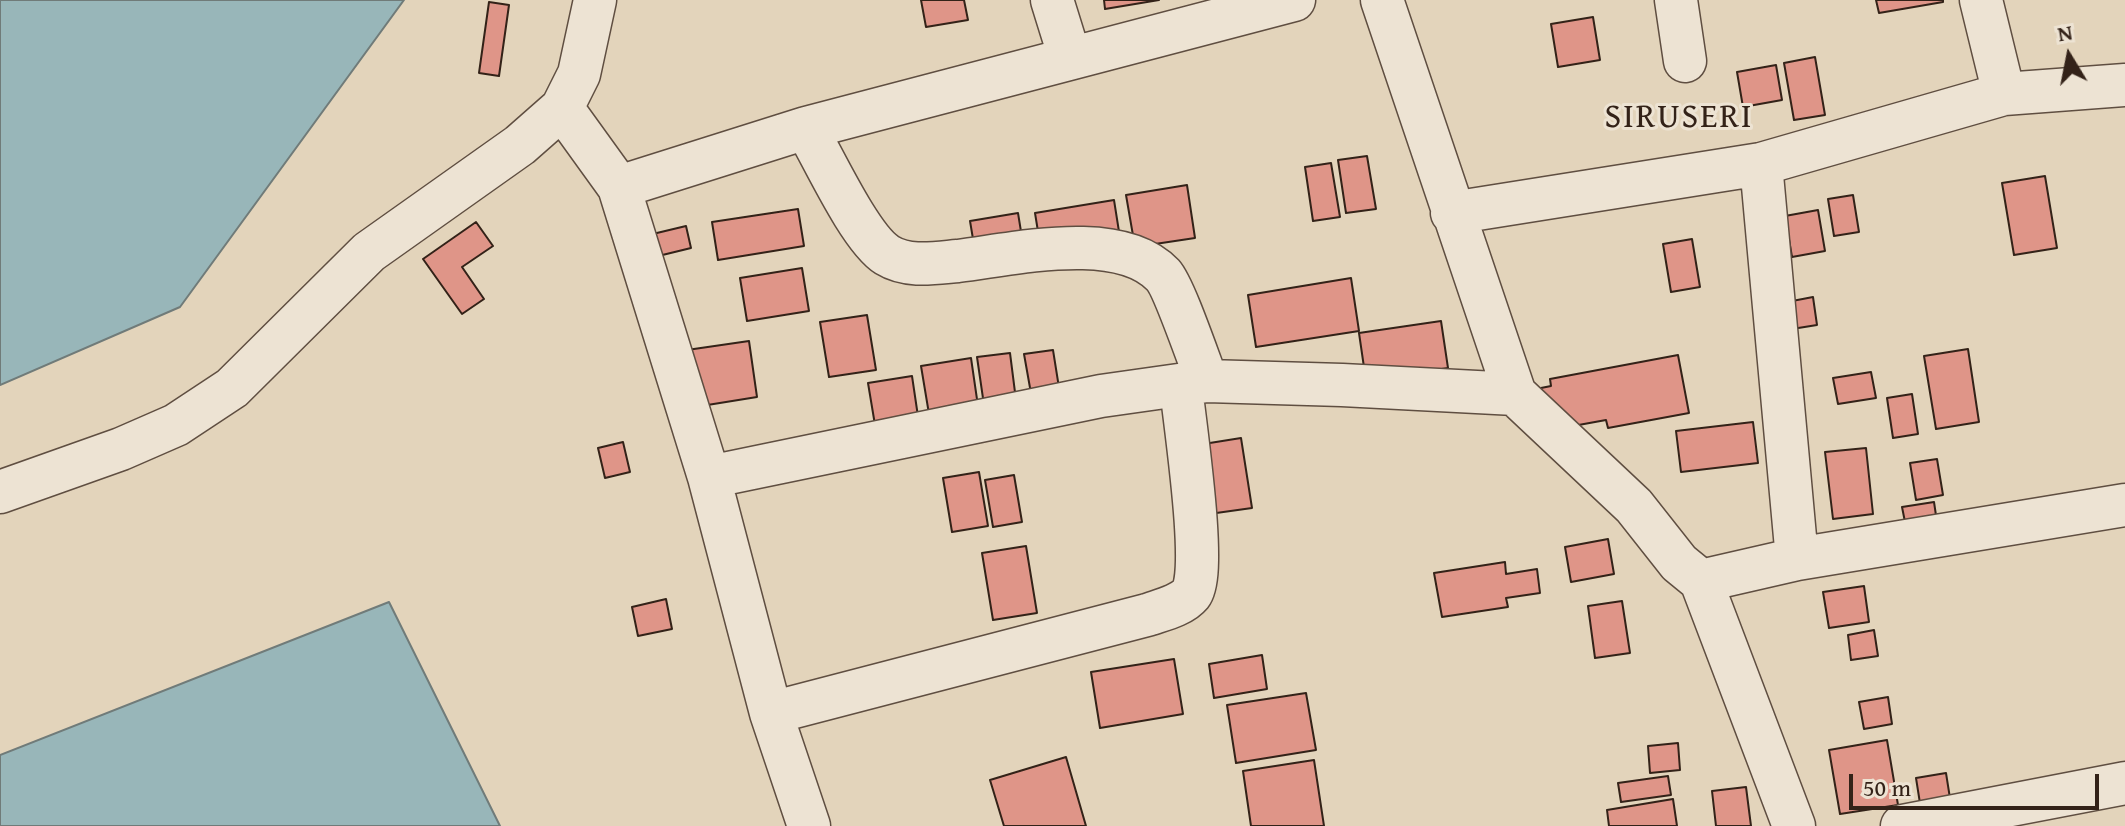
<!DOCTYPE html>
<html>
<head>
<meta charset="utf-8">
<style>
	body { margin:0 }
	#map { position:relative; width:2125px; height:826px; overflow:hidden; background:#e3d4bb; font-family:"Gentium Book Plus",serif }
	canvas { display:block }
	.north { position:absolute; left:2029px; top:16px; width:80px; height:80px; -webkit-text-stroke:6px #ede3d3; paint-order:stroke; rotate:350deg; font-size:22px; font-weight:700; line-height:32px; text-align:center; color:#332218 }
	.north::after { content:''; display:block; margin:auto; width:28px; height:36px; background:#332218; clip-path:polygon(50% 0,100% 100%,50% 72%,0 100%) }
	.scale { position:absolute; left:1849px; top:774px; width:250px; height:36px; box-sizing:border-box; border:4px solid #332218; border-top:0; padding-left:10px; font-size:24px; line-height:28px; white-space:nowrap; color:#332218; -webkit-text-stroke:6px #ede3d3; paint-order:stroke }
</style>
</head>
<body>
<div id="map">
<canvas width="2125" height="826"></canvas>
<div class="north">N</div>
<div class="scale">50 m</div>
</div>
<script>
const g = document.querySelector('canvas').getContext('2d');
g.lineJoin = 'round';
function paint(path, color) { g.fillStyle = color; g.fill(path, 'evenodd'); }
function strokePath(path, color, width, dash) { g.strokeStyle = color; g.lineWidth = width; g.lineCap = dash ? 'butt' : 'round'; g.setLineDash(dash || []); g.stroke(path); }
function drawText(font, color, halo, rows, align = 'center') {
  g.font = font + ' "Gentium Book Plus",serif'; g.lineWidth = 6; g.setLineDash([]); g.textBaseline = 'middle'; g.strokeStyle = halo; g.fillStyle = color; for (const [text, x, y, turn = 0] of rows) {
    g.save(); g.translate(x, y); g.rotate((+turn || 0) * Math.PI / 180); g.textAlign = isNaN(turn) ? turn : align; if (halo) g.strokeText(text, 0, 0); g.fillText(text, 0, 0); g.restore();
  }
}
const water = new Path2D(`
	M0,0H404L180,307L0,385Z
	M389,602L500,826H0V755Z`);
paint(water, '#98b6b9');
strokePath(water, '#707b79', 2);
const building = new Path2D(`
	M921,0H964L968,20L926,27Z
	M1104,0H1159L1105,9Z
	M1876,0H1943V2L1879,13Z
	M489,2L509,5L499,76L479,73Z
	M1593,17L1600,60L1558,67L1551,24Z
	M1815,57L1825,115L1794,120L1784,63Z
	M1776,65L1782,100L1743,107L1737,72Z
	M1367,156L1376,209L1346,213L1338,160Z
	M1331,163L1340,217L1313,221L1305,167Z
	M2045,176L2057,248L2014,255L2002,183Z
	M1187,185L1195,238L1135,247L1126,195Z
	M1853,195L1859,232L1834,236L1828,199Z
	M1114,200L1120,238L1041,250L1035,213Z
	M798,209L804,246L718,260L712,222Z
	M1818,210L1825,251L1792,257L1785,216Z
	M1018,213L1024,250L976,257L970,221Z
	M476,222L493,246L462,267L484,299L462,314L423,259Z
	M686,226L691,248L642,260L636,238Z
	M1692,239L1700,287L1671,292L1663,244Z
	M802,268L809,311L747,321L740,278Z
	M1351,278L1359,331L1256,347L1248,295Z
	M1813,297L1817,325L1792,329L1787,302Z
	M867,315L876,370L829,377L820,322Z
	M1441,321L1448,368L1366,381L1359,333Z
	M749,341L757,397L695,407L687,350Z
	M1968,349L1979,422L1936,429L1924,356Z
	M1053,350L1060,394L1032,399L1024,354Z
	M1010,353L1017,408L985,412L977,357Z
	M1678,355L1689,413L1608,428L1606,420L1562,428L1545,412L1541,388L1551,386L1550,379Z
	M971,358L979,413L930,420L921,366Z
	M1871,372L1876,398L1838,404L1833,378Z
	M912,376L920,430L877,437L868,383Z
	M1912,394L1918,434L1893,438L1887,398Z
	M1753,422L1758,463L1681,472L1676,431Z
	M1241,438L1252,508L1202,515L1191,446Z
	M623,442L630,472L605,478L598,448Z
	M1866,448L1873,514L1833,519L1825,452Z
	M1937,459L1943,495L1916,500L1910,463Z
	M979,472L988,526L952,532L943,478Z
	M1014,475L1022,522L993,527L985,480Z
	M1934,502L1937,522L1906,527L1902,507Z
	M1608,539L1614,574L1571,582L1565,547Z
	M1026,546L1037,613L993,620L982,553Z
	M1505,562L1506,574L1537,569L1540,593L1506,598L1508,607L1442,617L1434,573Z
	M1864,586L1869,622L1829,628L1823,592Z
	M666,599L672,629L638,636L632,607Z
	M1622,601L1630,653L1595,658L1588,606Z
	M1874,630L1878,656L1851,660L1848,635Z
	M1262,655L1267,689L1214,698L1209,664Z
	M1174,659L1183,714L1100,728L1091,672Z
	M1306,693L1316,750L1236,763L1227,705Z
	M1888,697L1892,724L1864,729L1859,702Z
	M1887,740L1898,805L1840,814L1829,750Z
	M1678,743L1680,770L1650,773L1648,746Z
	M1066,757L1086,826H1004L990,780Z
	M1314,760L1324,826H1251L1243,771Z
	M1946,773L1952,811L1922,816L1916,778Z
	M1668,776L1671,795L1621,802L1618,783Z
	M1746,787L1751,826H1716L1712,791Z
	M1673,799L1677,826H1609L1607,810Z`);
paint(building, '#df9588');
strokePath(building, '#332218', 2);
const minor = new Path2D(`
	M1052,0L1070,58
	M1382,0L1515,394L1634,506L1679,563L1701,581L1794,826
	M1676,0L1685,61
	M2004,94L2125,85
	M562,108L619,187L709,477L771,713L809,826
	M806,128C824,159 860,238 887,255C908,268 935,263 958,261C1016,254 1119,229 1163,275C1174,287 1199,361 1207,381
	M1761,164L1797,559
	M619,187L806,128L1294,0
	M1452,213L1761,164L2004,94L1981,0
	M709,477L1101,396L1207,381L1342,385L1515,394
	M0,492L121,449L176,425L232,388L369,252L520,145L562,108L579,74L595,0
	M1701,581L1797,559L2125,505
	M771,713L1147,615C1161,610 1181,606 1191,594C1208,573 1184,419 1181,386
	M1902,826L2125,783`);
strokePath(minor, '#5f4e41', 45);
strokePath(minor, '#ede3d3', 42);
g.letterSpacing = '2px';
drawText('34px', '#332218', '#ede3d3', [
	["SIRUSERI",1679,118]
]);
g.letterSpacing = '0px';
</script>
</body>
</html>
